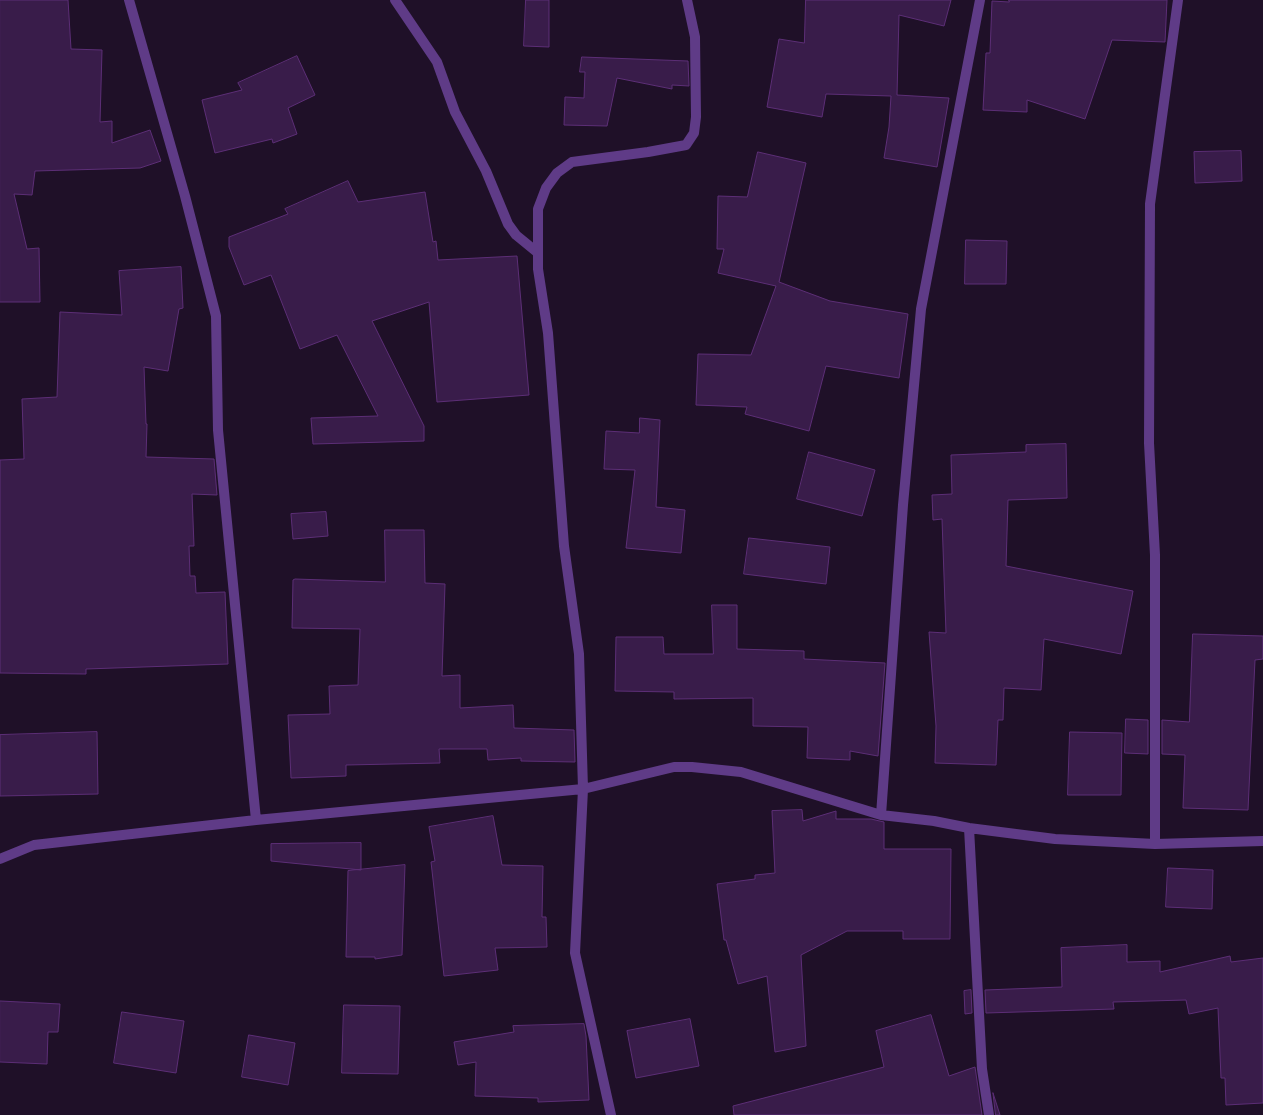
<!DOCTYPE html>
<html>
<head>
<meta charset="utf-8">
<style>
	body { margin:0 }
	canvas { display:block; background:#1f1028 }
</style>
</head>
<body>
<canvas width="1263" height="1115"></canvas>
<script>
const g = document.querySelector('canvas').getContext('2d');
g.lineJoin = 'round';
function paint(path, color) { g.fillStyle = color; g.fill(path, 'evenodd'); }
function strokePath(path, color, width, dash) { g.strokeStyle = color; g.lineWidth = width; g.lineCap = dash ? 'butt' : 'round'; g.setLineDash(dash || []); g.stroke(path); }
const building = new Path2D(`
	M0,0H68L71,49L102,50L100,122L112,121V143L150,130L161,161L140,168L35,171L32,195L14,194L27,249L39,248L40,302H0Z
	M526,0H549V47L524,46Z
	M806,0H951L944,26L899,15L897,95L949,98L937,167L884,158L889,127L891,96L826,94L822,117L767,107L779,39L804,43Z
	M1009,0H1167L1165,42L1112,40L1085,119L1027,100V112L983,110L986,53H990L992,1L1009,2Z
	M297,56L315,95L288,108L297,134L273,143L272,139L215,153L202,100L242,90L238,83Z
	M582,57L688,61L689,86L672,85V89L617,78L607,126L564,125L565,97L584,98L585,72H580Z
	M1241,151L1242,181L1195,183L1194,152Z
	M758,152L806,163L779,282L830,301L908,314L899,378L826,366L809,431L745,414L747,407L696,405L698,354L751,355L776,286L718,273L724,249H717L718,196L747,197Z
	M348,181L358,202L425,192L433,242L436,241L438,260L517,256L529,395L437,402L429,302L372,321L424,426V441L313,444L311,418L378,416L337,335L300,349L271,275L244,285L229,247V237L288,214L285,209Z
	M966,240L1007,241L1006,284H965Z
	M181,267L183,308L179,309L168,371L144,367L146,424H147L146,457L214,459L217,495L192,494L194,546H189L190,576H195L196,593L225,592L228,664L86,669V674L0,673V460L24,459L22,399L57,397L60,312L122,315L119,271Z
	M640,418L660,420L656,507L685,510L681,553L626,548L635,470L604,469L606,431L639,433Z
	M1066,444L1067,498L1008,500L1006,566L1133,591L1121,654L1044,639L1041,690L1004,688L1003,720H998L996,765L935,763L936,726L929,632L946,633L942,519L933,520L932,495L952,494L951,455L1026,452V445Z
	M809,452L875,470L862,516L797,499Z
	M326,512L328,536L293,539L291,514Z
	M385,530H424L425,583L445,584L442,676L460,675V708L513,705L514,728L574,730L575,762L521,761V758L488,760L487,749H439L440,763L346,765V776L291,778L288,715L330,714L329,686L358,685L360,629L292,628L293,580L295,579L385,582Z
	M749,538L830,547L826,584L744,574Z
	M712,605H737V649L804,651V659L885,663L878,756L850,751V760L807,758L808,727L753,726V698L674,699V692L615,691L616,637H663L664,654H713Z
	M1193,634L1263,636V659L1255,660L1248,810L1183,808L1185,755L1162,754V720L1189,722Z
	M1126,719L1148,720V754L1125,753Z
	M97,732L98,794L0,796V735Z
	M1070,732L1122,733L1121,795H1068Z
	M802,810L803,821L836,811V819H871L884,822V849H951L950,939H903V931H847L801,955L806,1046L775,1052L767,976L738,984L726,940H724L717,884L755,879V875L775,873L772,811Z
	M493,816L502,865L543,866L542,917H546L547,947L495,948L498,970L444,976L431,862L435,861L429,827Z
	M361,843V870L271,861V844Z
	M405,865L402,955L375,959V957H346L348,871Z
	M1168,868L1213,870L1212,909L1166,907Z
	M1127,945V962L1160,961V972L1230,956L1231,962L1263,958V1103L1226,1105L1225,1078H1221L1218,1008L1189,1014L1186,1000L1113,1002L1114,1009L986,1013L985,990L1062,987L1061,948Z
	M971,990L972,1013L965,1014L964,991Z
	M0,1001L60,1004L58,1032H48L47,1064L0,1062Z
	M344,1005L400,1006L398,1074L342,1073Z
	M122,1012L184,1021L176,1073L114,1063Z
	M931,1015L949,1076L975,1067L982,1115H734L733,1106L884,1067L876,1031Z
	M690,1019L699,1066L636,1078L627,1031Z
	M584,1024L586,1036L589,1100L538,1102V1098L475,1096L476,1062L458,1065L454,1042L514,1032L513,1026Z
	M249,1035L295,1043L288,1085L242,1077Z
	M993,1093L1000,1115H996Z`);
paint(building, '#391c4a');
strokePath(building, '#5c2e76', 1);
strokePath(new Path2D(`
	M129,0L185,196L216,316L218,430L256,820
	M395,0L437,62L455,112L486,171L508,224L516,235L538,253
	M881,815L903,505L921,309L980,0
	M969,828L982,1069L989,1115
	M1155,844V555L1149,443L1150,204L1178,0
	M0,859L34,845L256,820L583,789L674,767H692L741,772L881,815L934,821L969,828L1055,839L1155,844L1263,841
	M611,1115L575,953L583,789L579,654L564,546L548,333L538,269V209L546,188L557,173L572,162L648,152L686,145L694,133L696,117L695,37L687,0`), '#5f3b87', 10);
</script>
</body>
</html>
